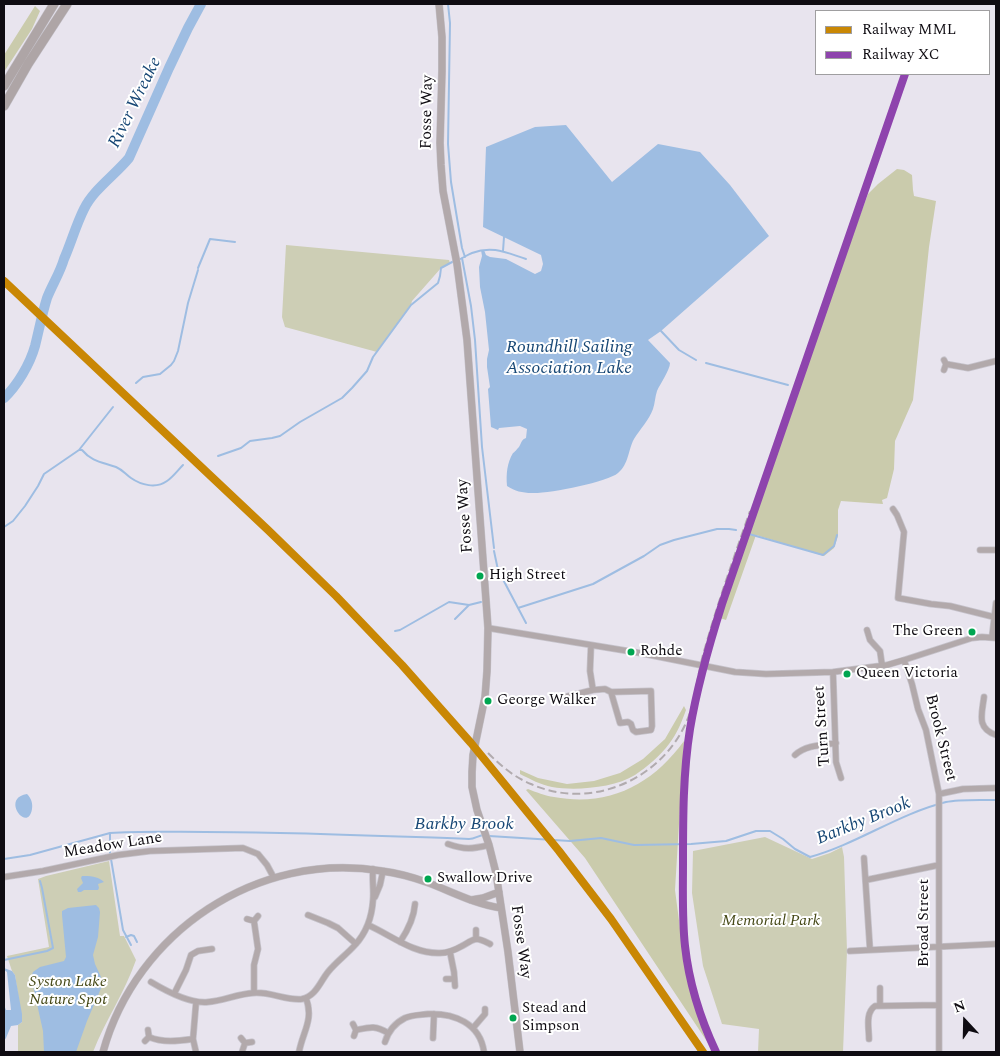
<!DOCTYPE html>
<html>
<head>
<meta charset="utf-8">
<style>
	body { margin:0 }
	#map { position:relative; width:1000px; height:1056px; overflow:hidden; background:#e8e4ee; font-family:Spectral,serif }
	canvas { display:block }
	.frame { position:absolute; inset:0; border:5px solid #0f0c12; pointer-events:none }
	.legend { position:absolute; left:815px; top:10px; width:175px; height:65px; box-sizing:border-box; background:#fff; border:1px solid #9f9ea0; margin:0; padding:6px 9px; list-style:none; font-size:15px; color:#0f0c12 }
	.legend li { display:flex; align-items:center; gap:10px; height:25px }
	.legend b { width:25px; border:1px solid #9f9ea0 }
	.north { position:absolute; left:940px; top:996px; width:50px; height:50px; -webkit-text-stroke:4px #fff; paint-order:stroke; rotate:339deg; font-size:14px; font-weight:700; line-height:20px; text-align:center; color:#0f0c12 }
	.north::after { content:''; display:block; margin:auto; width:18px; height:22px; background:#0f0c12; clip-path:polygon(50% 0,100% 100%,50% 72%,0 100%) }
</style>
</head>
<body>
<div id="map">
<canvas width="1000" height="1056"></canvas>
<div class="frame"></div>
<ul class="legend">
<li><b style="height:6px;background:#c98704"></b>Railway MML</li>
<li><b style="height:6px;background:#8e44ad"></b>Railway XC</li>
</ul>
<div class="north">N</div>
</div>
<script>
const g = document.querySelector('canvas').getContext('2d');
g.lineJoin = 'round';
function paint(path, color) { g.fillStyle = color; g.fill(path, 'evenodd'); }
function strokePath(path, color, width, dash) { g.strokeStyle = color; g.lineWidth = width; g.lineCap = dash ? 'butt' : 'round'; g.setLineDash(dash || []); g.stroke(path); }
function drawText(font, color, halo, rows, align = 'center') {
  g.font = font + ' Spectral,serif'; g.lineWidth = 4; g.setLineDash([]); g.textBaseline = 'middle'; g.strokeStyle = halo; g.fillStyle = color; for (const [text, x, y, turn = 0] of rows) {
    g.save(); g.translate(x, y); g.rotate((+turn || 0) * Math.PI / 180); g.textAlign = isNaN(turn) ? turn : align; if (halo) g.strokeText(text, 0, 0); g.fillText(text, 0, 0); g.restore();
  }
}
paint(new Path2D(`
	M286,245L449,260L450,263L441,268L412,301L411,305L377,352L285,327L282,317Z
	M765,837L812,859L830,853L842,847L844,857L847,951L843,1052H758L759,1029L722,1024L703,966L692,893L693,851Z
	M109,861L120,936H124L136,960C125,992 105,1021 93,1052H18V1025L22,1022L15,975L12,971L7,956L49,947L38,879L46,876Z`), '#cdceb5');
paint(new Path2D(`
	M35,6L40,11L32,29L4,72V55Z
	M897,169L904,170L912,175L913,190L914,196L936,201L929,247L913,400L895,441L894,469L887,498L882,500L883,504L841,501L838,510V536L834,548L824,556L756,535L726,620L720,618L850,242L868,194L878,184Z
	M684,706L686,710C682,721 677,734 669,744C660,756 647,767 635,775C614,788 575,791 552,787C541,785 530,779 520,774V770L538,778L567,784L594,781L620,773L643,759L665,739Z
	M684,741L675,890L686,974L716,1052H714L585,858L526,790L528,789C536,792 545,796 554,797C609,807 652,785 684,741Z`), '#cacbac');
paint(new Path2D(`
	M566,125L612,182L658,144L700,152L730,185L769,236L661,331L648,340L670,363C670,370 660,384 657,391C655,397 655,403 653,409C649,420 640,429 634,439C628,450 629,464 618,473C608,482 547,494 532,493C522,493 515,491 507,486C506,474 507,463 513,453C514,453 518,448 519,447C522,442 521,440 526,438L527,429L520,426L499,428L498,430L491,427L488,389L490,387L487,367V359L489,350L485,312L480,287L479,267L482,256L481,250H484L486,255L490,257L506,259L535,274L541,271L543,264L541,255L483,227L486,147L535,127Z
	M27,794C31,798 33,803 32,809C28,834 0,798 27,794Z
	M82,876C89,876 98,876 104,882L98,884L99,888L98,890H84L81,892H78L77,889L83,883L81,878Z
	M96,905L99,908L100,912L98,937L93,955L95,964L101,977L102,986L87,1021L76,1052H44L43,1031L31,977L33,972L40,967L64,961L66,957L62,915V911L68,908Z
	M4,968L12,971L15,975L22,1014V1022L18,1025L11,1026L6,1038L4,1041V1005L6,1010H11L7,972L4,970Z`), '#9ebde2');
strokePath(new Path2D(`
	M448,4L450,23L448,144L451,182L462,248L465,257
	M503,251L504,237
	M462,258L471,306L475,340L482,447L494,548
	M458,260C463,258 467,255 472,253C493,245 507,253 526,259
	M198,268L210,239L235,242
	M661,331L679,350L696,360
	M706,363L788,385
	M136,383L143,377L160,374L171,365L174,361L178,351L188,303L198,270
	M79,450L113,407
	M218,456L241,448L250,441L272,438L280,436L300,422L342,398L352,388L367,371L373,357L411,305L438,283L440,276L441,268L454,261
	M4,527L13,521L25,506L38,486L44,474L79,450H82C92,462 102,462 116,467C123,470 125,474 131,478C141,485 156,489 167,481C173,477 178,470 183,465
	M749,534L823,555L834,546L837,535
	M494,551L498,570L526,623
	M518,608L593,584L644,556L660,545L674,540L717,529H729L736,530
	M455,619L469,605
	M395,631L400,630L449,602L469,605L481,602
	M110,833V853L123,930L131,945
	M489,836L570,841L601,838L634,845L691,844L726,841L756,831H770L783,839L795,849L810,857C857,844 898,814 946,802C959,799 983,800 996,800
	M4,859L30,855L110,833C141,831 173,832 205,832C293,832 381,836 469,839C475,839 479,835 484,835
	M126,937L131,935L134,936L137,942
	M4,960L47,951L53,948L42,888L40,881`), '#9ebde2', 2);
strokePath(new Path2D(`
	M4,398C17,386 30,364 35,346C39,330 42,314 47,298C52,285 60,273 64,259C71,243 76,225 84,209C93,190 115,175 129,158L169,68L188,28L201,4`), '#9ebde2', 10);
const minor = new Path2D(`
	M944,360L946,364L944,370
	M946,364L968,368L996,361
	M893,509L897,515L904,532L898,598L931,604L950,606L994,617
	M980,550H996
	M488,628L640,653L735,672L766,674L833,672L887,665L904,660L972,638L982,637L996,638
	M867,630L870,640L880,651L882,665
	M992,637L996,603
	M591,645L590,671L593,690L605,689L611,692L620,723L628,722L631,724L633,730L636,732L651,730L652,726L651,691L611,692
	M904,660L912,684L918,709L926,730L939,794V1052
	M833,672L836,762L841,778
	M565,697L593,690
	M984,697C982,714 976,728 996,735
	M795,755C806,745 822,745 836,743
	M939,794L963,789L996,788
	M448,844C465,850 472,849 489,845
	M864,858L870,950
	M4,877L43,871L118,855L150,851L243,848L258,854L267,865L274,878
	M866,880L939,865
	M375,897L380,885L383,871
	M308,915L328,923L338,928L356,944
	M247,919L254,921L258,916
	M254,921L258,949L254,965V993
	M368,925C391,935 413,954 440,953C448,953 455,950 462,946C466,944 471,940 476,939C481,939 486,942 490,944
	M476,930V939
	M400,942C408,930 414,918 415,904
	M850,951L996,944
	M450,952L454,972L455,986
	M446,979H454
	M151,982C166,991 190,1004 208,1002C223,1001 237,994 253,993C269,991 287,1001 302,999C316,996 320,982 328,972C336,962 346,955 355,945C366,933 372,916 373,900C374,890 372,880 373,869
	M880,988V1005
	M174,994L186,970L191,955L198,951L212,949
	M196,1003L193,1039L196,1052
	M353,1024L356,1030L354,1036
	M473,1028L485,1014V1009
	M356,1030C370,1027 375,1025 388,1033
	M149,1037C163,1043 178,1041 193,1039
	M241,1038L245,1043L252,1042
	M433,1038L434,1014
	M869,1039C869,1028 865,1013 875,1006L939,1005
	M145,1041L149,1037L148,1030
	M385,1042C388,1032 395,1023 405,1018C412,1015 420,1015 428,1014C454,1013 480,1023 484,1052
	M242,1052L245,1043
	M299,1052C303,1031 314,1020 306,998`);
const tertiary = new Path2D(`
	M439,4L442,37V71L440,143L441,165L443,191L457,264L467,340L488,628L487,671L485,697L473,755L472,772V787L477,810L489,845L496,873L508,952L520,1052
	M471,900L483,898L499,892
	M103,1052C136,932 258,850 382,871C397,873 412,877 426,882C451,891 474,904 501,908`);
const trunk = new Path2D(`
	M4,86L54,4
	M4,106L28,64L67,4`);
strokePath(minor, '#c5c2ca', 7);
strokePath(tertiary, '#c5c2ca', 8);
strokePath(trunk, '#c5c2ca', 10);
strokePath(minor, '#b2a9ab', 5.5);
strokePath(tertiary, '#b2a9ab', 7);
strokePath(trunk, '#aea5a6', 9);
strokePath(new Path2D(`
	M488,753C501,766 514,777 531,784C588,810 658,782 685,725C696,702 697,673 705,648C718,602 734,557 750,511`), '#b1abae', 2, [8, 4]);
strokePath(new Path2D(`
	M4,281L268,530L336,596L402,665L471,743L559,851L611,919L703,1052`), '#c98704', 8);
strokePath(new Path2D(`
	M716,1052C700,1018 689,983 685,946C682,919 683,890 683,863C683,818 683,773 690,729C697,687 709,645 722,604L905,74`), '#8e44ad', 8);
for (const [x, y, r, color] of [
	[480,576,4.5,"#00a651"],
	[972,632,4.5,"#00a651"],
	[631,652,4.5,"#00a651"],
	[847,674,4.5,"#00a651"],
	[488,701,4.5,"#00a651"],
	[428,879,4.5,"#00a651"],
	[513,1018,4.5,"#00a651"]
]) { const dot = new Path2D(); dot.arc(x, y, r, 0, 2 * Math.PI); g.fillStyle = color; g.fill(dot); strokePath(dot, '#fff', 2); }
drawText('15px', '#0f0c12', '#fff', [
	["High Street",489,576],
	["The Green",963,632,"right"],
	["Rohde",640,652],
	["Queen Victoria",856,674],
	["George Walker",497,701],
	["Swallow Drive",437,879],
	["Stead and",522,1009],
	["Simpson",522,1027]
], 'left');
drawText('16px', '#0f0c12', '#fff', [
	["Fosse Way",428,112,-89],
	["Fosse Way",466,516,-94],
	["Turn Street",823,726,-94],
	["Brook Street",940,738,76],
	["Meadow Lane",113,846,-9],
	["Broad Street",925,923,-90],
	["Fosse Way",520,942,82]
]);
drawText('italic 16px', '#464917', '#fff', [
	["Memorial Park",771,922],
	["Syston Lake",68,983],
	["Nature Spot",68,1001]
]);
drawText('italic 18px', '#174775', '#fff', [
	["River Wreake",136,103,-64],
	["Roundhill Sailing",569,348],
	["Association Lake",569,369],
	["Barkby Brook",864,822,-22],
	["Barkby Brook",464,825]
]);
</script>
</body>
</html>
